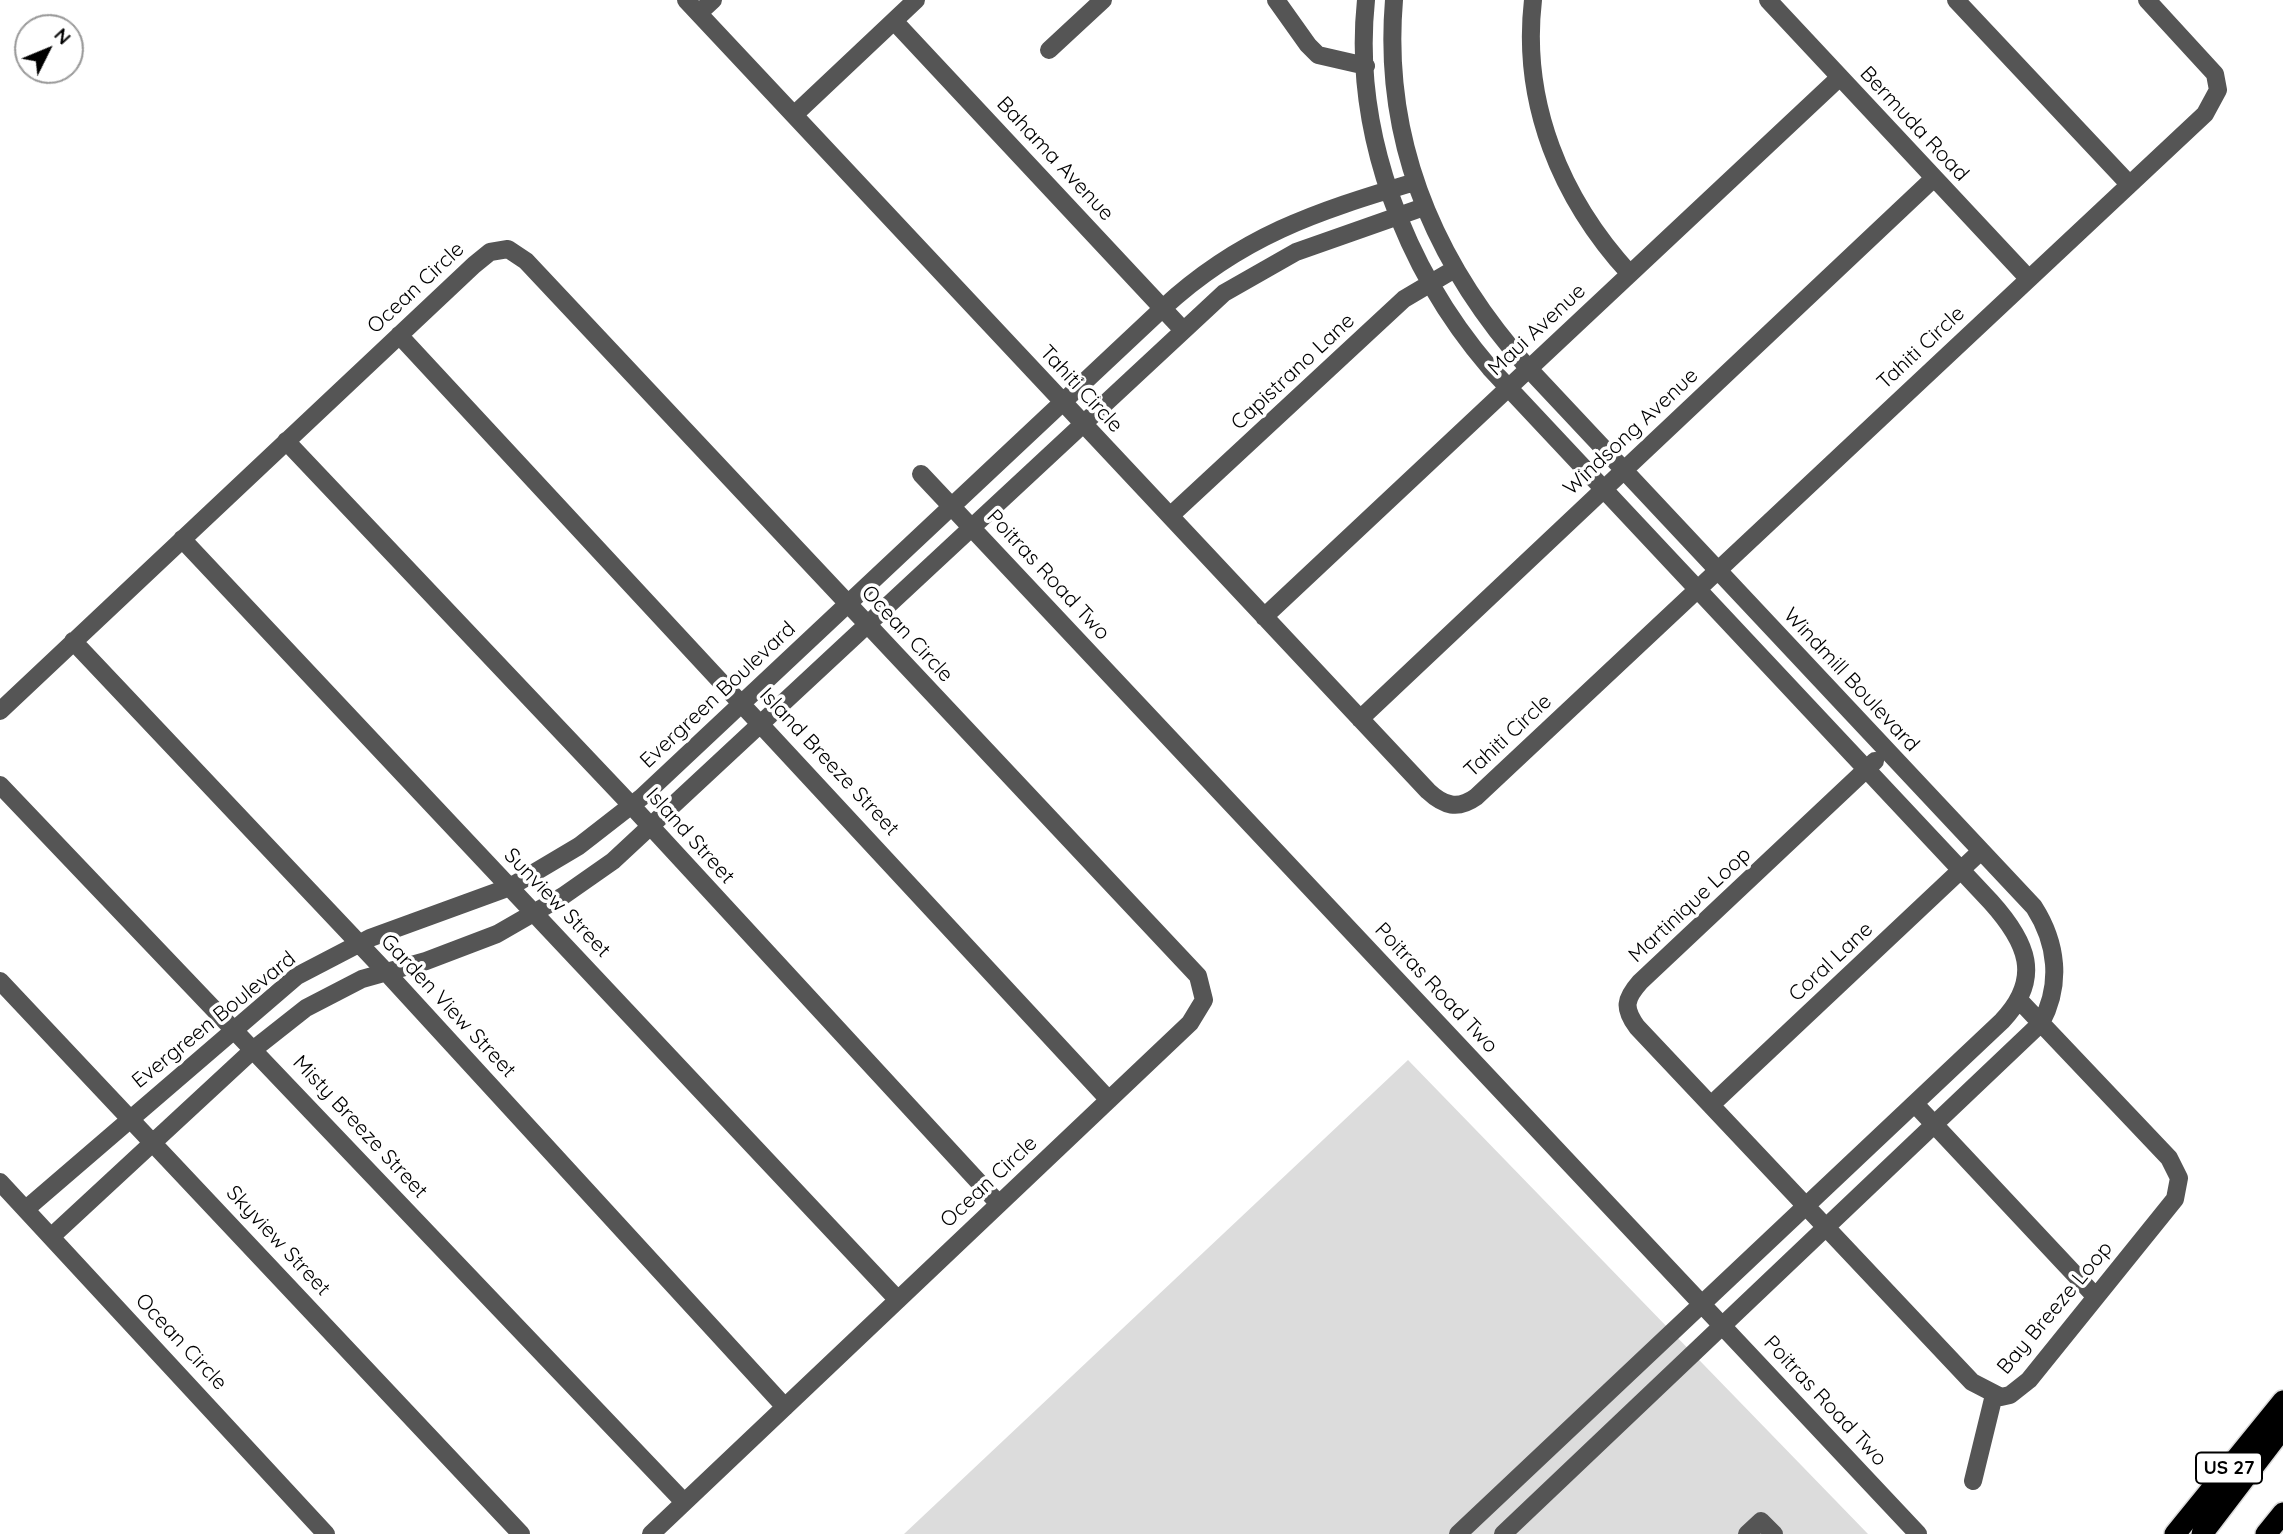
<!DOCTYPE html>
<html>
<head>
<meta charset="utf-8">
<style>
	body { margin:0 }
	#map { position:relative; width:2283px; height:1534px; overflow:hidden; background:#fff; font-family:Quicksand,sans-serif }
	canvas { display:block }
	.north { position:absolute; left:14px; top:14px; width:70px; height:70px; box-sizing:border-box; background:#fff; border:2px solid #999; border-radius:50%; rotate:47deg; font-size:19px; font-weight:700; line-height:28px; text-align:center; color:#000 }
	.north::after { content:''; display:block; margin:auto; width:24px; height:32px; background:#000; clip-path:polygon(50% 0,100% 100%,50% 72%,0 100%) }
</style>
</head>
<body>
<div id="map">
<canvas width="2283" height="1534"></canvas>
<div class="north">N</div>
</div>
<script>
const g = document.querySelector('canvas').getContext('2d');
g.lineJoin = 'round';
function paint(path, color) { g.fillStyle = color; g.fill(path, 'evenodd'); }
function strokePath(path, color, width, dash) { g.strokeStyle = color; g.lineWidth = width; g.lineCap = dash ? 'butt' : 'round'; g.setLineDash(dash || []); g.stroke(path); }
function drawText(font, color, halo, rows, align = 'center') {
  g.font = font + ' Quicksand,sans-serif'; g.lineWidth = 7; g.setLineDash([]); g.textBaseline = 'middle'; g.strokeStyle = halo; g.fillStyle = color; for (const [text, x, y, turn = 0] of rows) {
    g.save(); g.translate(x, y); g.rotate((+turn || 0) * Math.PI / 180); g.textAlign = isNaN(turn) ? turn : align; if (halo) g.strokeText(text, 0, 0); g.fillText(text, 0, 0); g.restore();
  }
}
paint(new Path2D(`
	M1408,1060L1868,1534H904Z`), '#dcdcdc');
const highway = new Path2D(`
	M2175,1534L2283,1401
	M2202,1534L2283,1428
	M2266,1534L2283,1513`);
strokePath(highway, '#dbdbdb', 24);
strokePath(new Path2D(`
	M686,0L1428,791C1444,806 1458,810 1476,797L2205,114L2218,90L2215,74L2147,0
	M1276,0L1308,45L1318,55L1366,66
	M1366,0C1352,132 1405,269 1490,368L1991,902C2027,942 2043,978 2002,1021L1458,1534
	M1394,0C1382,143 1436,265 1529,369L2034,907C2057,943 2062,984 2041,1023L1503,1534
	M1533,0C1521,103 1561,199 1630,274
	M1768,0L2028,278
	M1956,0L2129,184
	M699,13L713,0
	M894,21L1182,329
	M1049,50L1103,0
	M794,115L916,0
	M399,335L1109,1100
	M286,441L631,805L999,1204
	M921,474L1918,1534
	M1170,516L1404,299L1453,270
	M182,539L898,1300
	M1264,617L1840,77
	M73,641L386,972L785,1407
	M0,711L474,265L490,252L508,249L526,261L1198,976L1204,1000L1190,1023L651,1534
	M1360,719L1934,178
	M1875,761L1640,982C1625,999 1623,1008 1637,1027L1972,1382L2001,1397L2010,1395L2029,1380L2175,1199L2179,1178L2169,1158L2019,1000
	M0,785L684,1502
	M0,981L521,1534
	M1915,1104L2096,1297
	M1711,1105L1981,851
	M0,1182L326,1534
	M26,1209L297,976L370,938L510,887L579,846L642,797L1163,308C1241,236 1315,212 1415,182
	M52,1236L254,1049L306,1008L362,979L426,961L497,934L563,896L613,861L1224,293L1296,252L1424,207
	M1973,1481L1994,1395
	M1747,1534L1761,1521L1774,1534`), '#555', 18);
strokePath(highway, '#000', 21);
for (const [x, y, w] of [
	[2229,1468,66]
]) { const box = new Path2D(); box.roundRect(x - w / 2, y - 15.5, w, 31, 5); g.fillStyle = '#fff'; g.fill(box); strokePath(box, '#000', 2); }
drawText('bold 19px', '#000', null, [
	["US 27",2229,1468]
]);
drawText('21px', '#000', '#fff', [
	["Bermuda Road",1914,124,47],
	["Bahama Avenue",1055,159,47],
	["Ocean Circle",416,288,-43],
	["Maui Avenue",1537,330,-43],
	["Tahiti Circle",1921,348,-43],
	["Capistrano Lane",1293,372,-43],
	["Tahiti Circle",1081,389,47],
	["Windsong Avenue",1631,432,-43],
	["Poitras Road Two",1048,575,47],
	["Ocean Circle",907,634,47],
	["Windmill Boulevard",1851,680,47],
	["Evergreen Boulevard",718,695,-43],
	["Tahiti Circle",1508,736,-43],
	["Island Breeze Street",829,762,47],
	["Island Street",690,836,48],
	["Sunview Street",557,903,46],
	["Martinique Loop",1690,905,-43],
	["Coral Lane",1831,962,-43],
	["Poitras Road Two",1436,988,47],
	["Garden View Street",448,1006,47],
	["Evergreen Boulevard",214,1020,-39],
	["Misty Breeze Street",360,1127,47],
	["Ocean Circle",989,1182,-43],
	["Skyview Street",278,1241,47],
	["Bay Breeze Loop",2055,1308,-50],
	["Ocean Circle",181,1342,47],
	["Poitras Road Two",1825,1401,47]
]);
</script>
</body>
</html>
